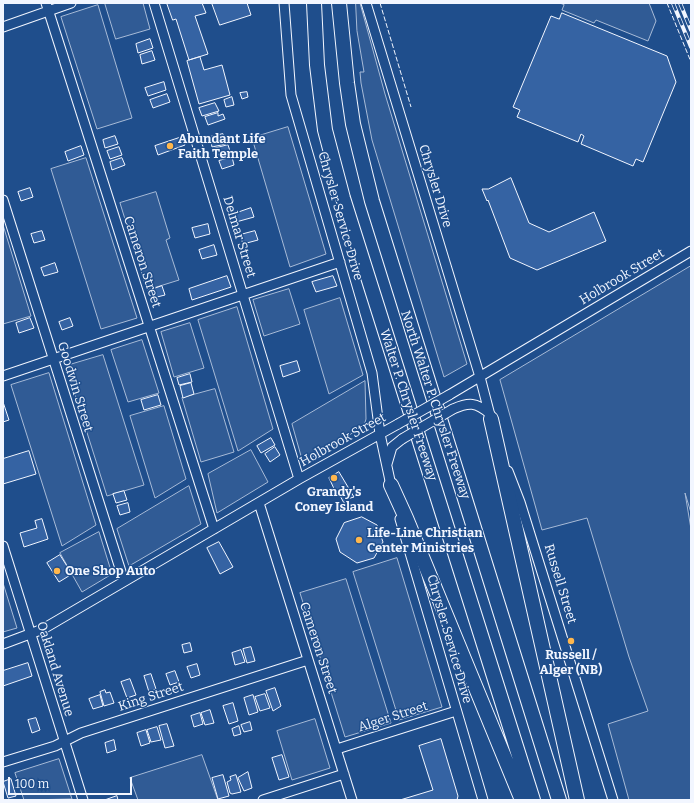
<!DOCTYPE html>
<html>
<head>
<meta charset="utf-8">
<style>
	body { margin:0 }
	#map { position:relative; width:694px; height:803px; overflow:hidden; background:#1f4e8c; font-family:Bitter,serif }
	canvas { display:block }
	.frame { position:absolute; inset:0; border:4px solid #f2f6ff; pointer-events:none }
	.scale { position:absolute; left:8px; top:777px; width:124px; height:18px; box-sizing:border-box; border:2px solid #f2f6ff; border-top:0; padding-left:5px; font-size:12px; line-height:14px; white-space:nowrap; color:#f2f6ff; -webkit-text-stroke:3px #1f4e8c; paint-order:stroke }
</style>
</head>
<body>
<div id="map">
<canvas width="694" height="803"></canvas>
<div class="frame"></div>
<div class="scale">100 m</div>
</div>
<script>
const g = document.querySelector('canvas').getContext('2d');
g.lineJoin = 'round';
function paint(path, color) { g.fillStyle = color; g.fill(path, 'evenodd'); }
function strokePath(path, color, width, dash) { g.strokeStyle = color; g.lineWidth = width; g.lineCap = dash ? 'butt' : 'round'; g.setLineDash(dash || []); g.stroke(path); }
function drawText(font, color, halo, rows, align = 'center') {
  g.font = font + ' Bitter,serif'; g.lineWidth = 3; g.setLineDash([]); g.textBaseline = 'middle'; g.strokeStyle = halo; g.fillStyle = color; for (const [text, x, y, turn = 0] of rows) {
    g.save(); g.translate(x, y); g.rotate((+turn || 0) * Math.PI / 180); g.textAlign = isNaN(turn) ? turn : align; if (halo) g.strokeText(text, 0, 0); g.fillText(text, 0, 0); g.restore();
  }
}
const built = new Path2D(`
	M105,3H143L150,29L116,39Z
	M356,3H360L385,94L467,364L444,377L372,140L361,83L360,72H364L357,31Z
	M560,3H649L656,21L648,41L596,20L594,23L562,10L564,5Z
	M98,5L132,118L97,129L61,17Z
	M288,127L326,254L290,267L252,138Z
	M86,158L137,318L101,329L51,169Z
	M156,192L170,238L166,240L179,280L147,290L120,203Z
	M3,225L31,316L3,324Z
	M691,266V513L685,493L691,529V800H629L608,724L648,711L629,657L587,518L542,530L500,380Z
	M289,289L300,324L264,336L253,300Z
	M340,298L363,375L329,394L304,310Z
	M237,307L273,429L238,451L198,320Z
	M190,323L204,368L174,377L161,332Z
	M142,340L159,393L128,402L111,350Z
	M103,355L144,485L107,496L66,366Z
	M49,373L96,525L62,546L11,385Z
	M365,381L366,419L364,426L303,463L292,424Z
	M215,389L234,452L201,462L182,398Z
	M164,406L186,479L155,498L130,416Z
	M251,450L268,482L217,513L208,474Z
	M189,486L201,524L129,566L117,529Z
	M99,532L112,574L82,592L60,553Z
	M397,558L442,707L399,720L353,572Z
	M346,579L391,723L345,737L300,593Z
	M3,583L17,628L3,632Z
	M315,719L330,768L292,780L277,731Z
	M202,755L218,800H138L130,778Z
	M59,759L72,799L24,800L15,773Z`);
paint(built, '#305b95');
strokePath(built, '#a8bbd7', 1);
const building = new Path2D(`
	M167,3H202L206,13L195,16L208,54L189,60L176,19L173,20Z
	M212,3H247L251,15L220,25Z
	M562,13L667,56L676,82L643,162L636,159L633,166L581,144L584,136L581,134L578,142L517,117L520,110L513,107L551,16L559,19Z
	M150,39L153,48L138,53L136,44Z
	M152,51L155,60L142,64L140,55Z
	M200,57L204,70L222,65L230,95L199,104L187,61Z
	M164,82L166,90L148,96L145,88Z
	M247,92L248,97L242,99L240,93Z
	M167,94L170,102L153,108L150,100Z
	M232,97L234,105L226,107L224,100Z
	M215,103L219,111L202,116L199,108Z
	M218,113V116L223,114L225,119L208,125L205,117Z
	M223,134L226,144L212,147L210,137Z
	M115,136L118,144L105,148L103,140Z
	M182,137L185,145L158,155L155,146Z
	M228,145L230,151L215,156L213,149Z
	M81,146L84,155L68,161L65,152Z
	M119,147L122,155L110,159L107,151Z
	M232,157L234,165L222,169L219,161Z
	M122,158L125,165L112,170L110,162Z
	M511,178L529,223L549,232L594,212L606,241L537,270L510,258L488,200L487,201L482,189H488Z
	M30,188L33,197L21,201L18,192Z
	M251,208L254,217L236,222L234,214Z
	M208,224L210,234L195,238L192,228Z
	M42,231L45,240L34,243L31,234Z
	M255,231L258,240L243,244L240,235Z
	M214,245L217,255L202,259L199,250Z
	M55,263L58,272L44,276L41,268Z
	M227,276L231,287L192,300L189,289Z
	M333,276L337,286L316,292L312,282Z
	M162,286L165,295L153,298L151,290Z
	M30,318L34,328L19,333L16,323Z
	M70,318L73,326L62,330L59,322Z
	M297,361L300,371L283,377L280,366Z
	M190,374L192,382L179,385L177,378Z
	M191,383L194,394L183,398L180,386Z
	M158,395L161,405L144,410L141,400Z
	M3,402L9,420L3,422Z
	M271,438L275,445L261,453L257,446Z
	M275,447L280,455L270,462L265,454Z
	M29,451L36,474L3,484V459Z
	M339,472L354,497L347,499L348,501L344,503L339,494L337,495L329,478Z
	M124,491L127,500L116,503L113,494Z
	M128,503L130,512L120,515L117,506Z
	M362,517L377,525L383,542L374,558L357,563L340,552L336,539L344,523Z
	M42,519L48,539L24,547L20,533L37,528L35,521Z
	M219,542L233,567L220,574L207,548Z
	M60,555L72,574L59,582L47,563Z
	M190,643L192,651L184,653L182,645Z
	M251,647L255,661L247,663L243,649Z
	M241,650L245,662L235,665L232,653Z
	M28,663L32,676L3,686V671Z
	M197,664L200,675L191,678L187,667Z
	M175,671L179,682L170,685L166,674Z
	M151,674L156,689L149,692L144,676Z
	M130,679L136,695L127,698L121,682Z
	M275,688L281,706L273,711L266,691Z
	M105,690L106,693L110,692L114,703L104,706L100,692Z
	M265,694L270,708L260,711L255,697Z
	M100,695L103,706L93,709L89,699Z
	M253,695L258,712L249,715L244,698Z
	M233,703L238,721L229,724L223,706Z
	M210,710L214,723L205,725L201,713Z
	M200,713L203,724L194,727L191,716Z
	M36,718L40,730L32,733L28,720Z
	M250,722L252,730L244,732L241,725Z
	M167,724L174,746L165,748L159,726Z
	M239,726L241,734L234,736L232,729Z
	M157,727L161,740L151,742L147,730Z
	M146,730L150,743L141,746L137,733Z
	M441,739L458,796L457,800H400L433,790L419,746Z
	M114,740L116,750L107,753L105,743Z
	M282,755L289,777L279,780L272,758Z
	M248,772L252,788L244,791L238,778Z
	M223,775L229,796L218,799L212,778Z
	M236,775L241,792L232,794L230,793L227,782L231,780L230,777Z
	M11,779L16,796L8,798L3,782Z
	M117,796L118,800H105Z`);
paint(building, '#3563a3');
strokePath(building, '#f2f6ff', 1);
const minor = new Path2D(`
	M46,3L214,529
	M154,3L299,479
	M284,3L291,95L372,373L380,434L392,490
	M366,3L480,377L492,423
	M3,27L71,3
	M3,200L124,581
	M3,376L340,262
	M449,395L691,251
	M453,409C469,402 476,402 490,414
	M387,464L392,447L402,439
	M508,471L520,502L613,800
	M259,503L352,800
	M400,519L483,800
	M3,546L83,800
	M3,644L43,629L299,479L398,424
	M337,749L456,711
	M3,762L55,746L81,733L308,660
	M263,800L344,774`);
const highway = new Path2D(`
	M314,3L317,65L325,130L343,198L533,800
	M339,3L347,83L353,124L372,201L559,800
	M491,419L577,800
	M391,485L406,518L522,800`);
strokePath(minor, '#f2f6ff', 11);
strokePath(highway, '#f2f6ff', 16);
strokePath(minor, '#1f4e8c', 9);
strokePath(highway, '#1f4e8c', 14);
const rail = new Path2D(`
	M673,3L691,47
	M680,3L691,30`);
strokePath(rail, '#f2f6ff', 4);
strokePath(rail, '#1f4e8c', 2.5, [8]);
const minorBridge = new Path2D(`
	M398,424L449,395
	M402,439L453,409`);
strokePath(minorBridge, '#f2f6ff', 11, []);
strokePath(minorBridge, '#1f4e8c', 9);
strokePath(new Path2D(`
	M380,3L411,107
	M667,3L691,62`), '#f2f6ff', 1, [5, 2]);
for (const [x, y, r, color] of [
	[170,146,4,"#ffb74d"],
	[334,478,4,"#ffb74d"],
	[359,540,4,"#ffb74d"],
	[57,571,4,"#ffb74d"],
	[571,641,4,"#ffb74d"]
]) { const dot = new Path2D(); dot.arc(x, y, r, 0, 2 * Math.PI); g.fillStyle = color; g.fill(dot); strokePath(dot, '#1f4e8c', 1.5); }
drawText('bold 13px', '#f2f6ff', '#1f4e8c', [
	["Abundant Life",178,139],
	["Faith Temple",178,154],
	["Grandy's",334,492,"center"],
	["Coney Island",334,507,"center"],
	["Life-Line Christian",367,533],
	["Center Ministries",367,548],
	["One Shop Auto",65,571],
	["Russell /",571,655,"center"],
	["Alger (NB)",571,670,"center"]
], 'left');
drawText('13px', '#f2f6ff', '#1f4e8c', [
	["Chrysler Drive",435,186,73],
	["Chrysler Service Drive",340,216,74],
	["Delmar Street",239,237,73],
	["Cameron Street",142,262,72],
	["Holbrook Street",622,277,-31],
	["Goodwin Street",75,387,73],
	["Walter P. Chrysler Freeway",408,405,72],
	["North Walter P. Chrysler Freeway",435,405,72],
	["Holbrook Street",343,440,-29],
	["Russell Street",560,584,73],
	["Chrysler Service Drive",449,639,74],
	["Cameron Street",318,648,72],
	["Oakland Avenue",55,669,73],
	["King Street",151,697,-18],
	["Alger Street",393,717,-18]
]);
</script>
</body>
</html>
